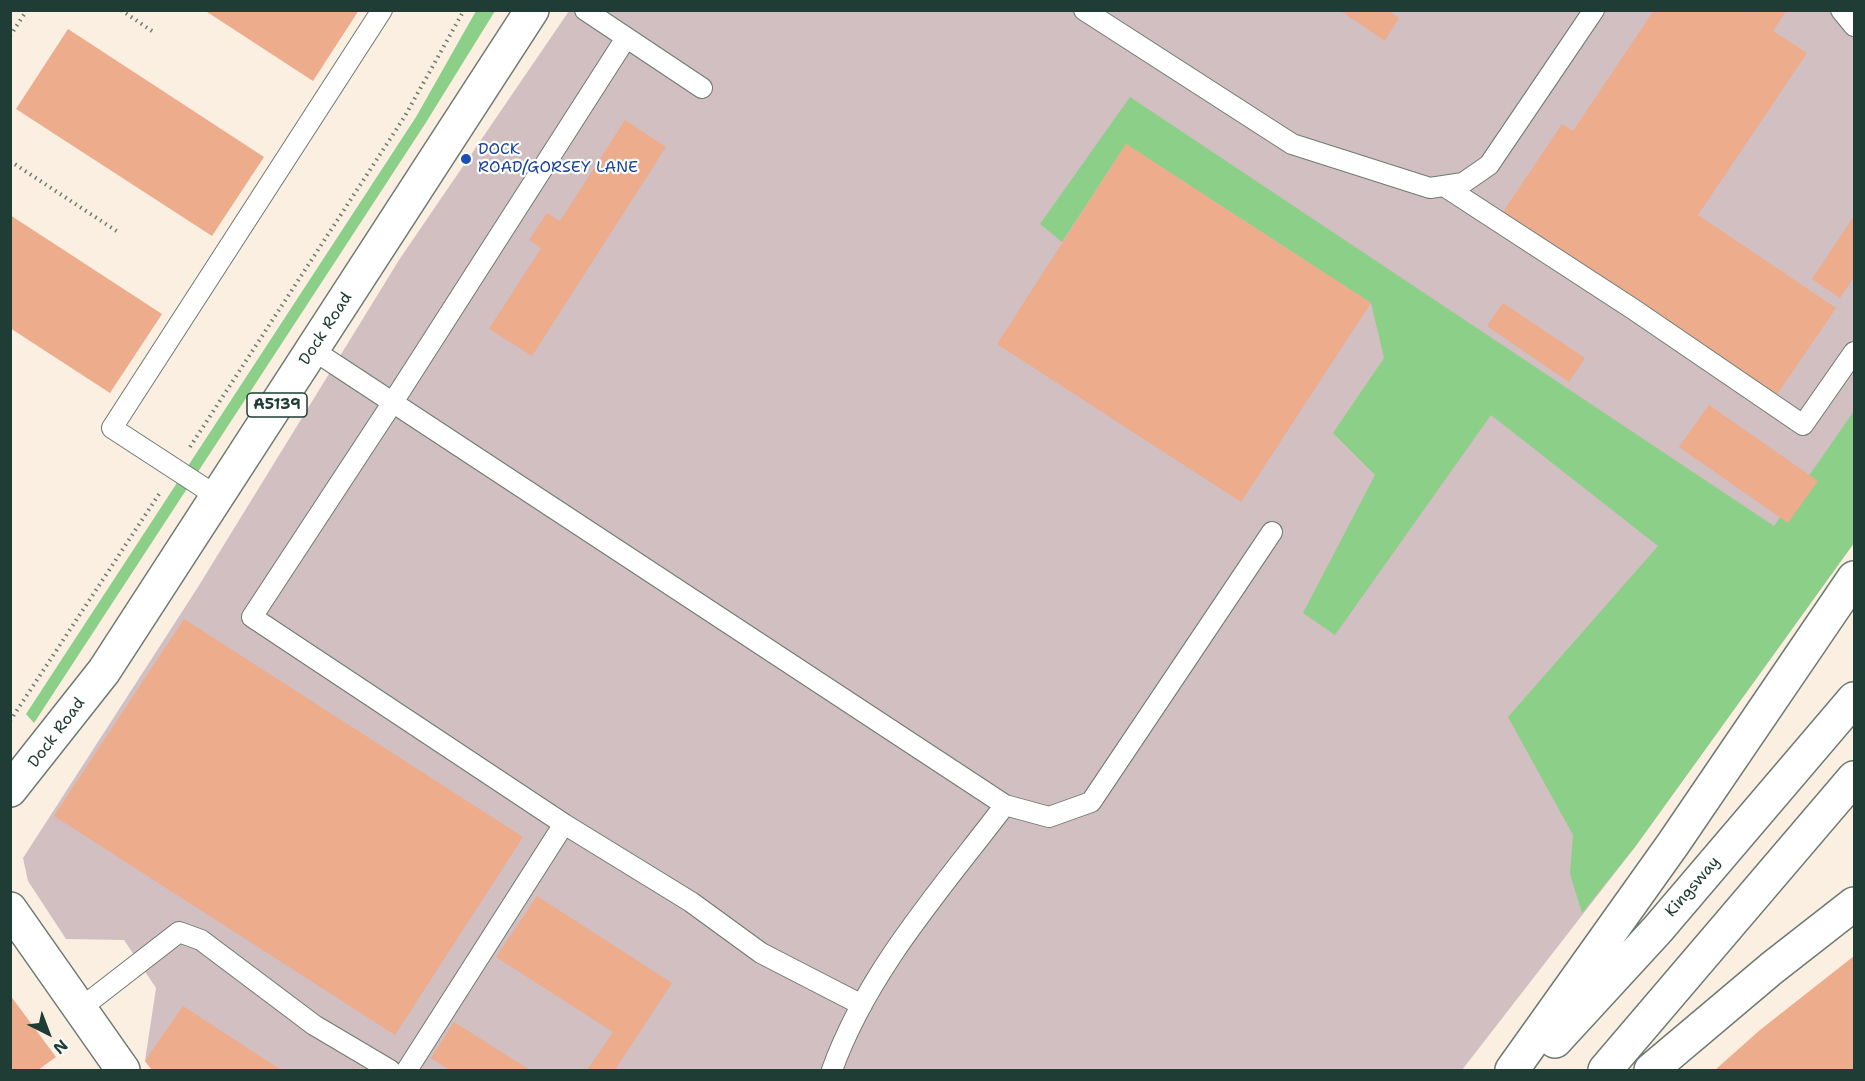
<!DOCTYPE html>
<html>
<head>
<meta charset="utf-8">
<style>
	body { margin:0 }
	#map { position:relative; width:1865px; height:1081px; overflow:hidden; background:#faefe1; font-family:"Shantell Sans",sans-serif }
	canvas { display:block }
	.frame { position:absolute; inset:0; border:12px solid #1f3d34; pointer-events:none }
	.north { position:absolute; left:18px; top:1003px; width:60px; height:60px; -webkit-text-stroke:4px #fff; paint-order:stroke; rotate:138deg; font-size:16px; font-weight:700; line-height:24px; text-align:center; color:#1f3d34 }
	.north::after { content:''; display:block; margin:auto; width:21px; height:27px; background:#1f3d34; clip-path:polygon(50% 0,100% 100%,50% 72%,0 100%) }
</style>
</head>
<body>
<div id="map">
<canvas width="1865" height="1081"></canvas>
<div class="frame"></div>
<div class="north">N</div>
</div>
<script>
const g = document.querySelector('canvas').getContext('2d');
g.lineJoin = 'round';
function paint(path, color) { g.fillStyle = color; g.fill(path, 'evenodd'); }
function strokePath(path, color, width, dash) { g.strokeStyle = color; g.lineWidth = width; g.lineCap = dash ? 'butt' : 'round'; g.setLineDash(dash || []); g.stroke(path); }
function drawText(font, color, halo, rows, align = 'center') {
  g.font = font + ' "Shantell Sans",sans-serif'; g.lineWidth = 4.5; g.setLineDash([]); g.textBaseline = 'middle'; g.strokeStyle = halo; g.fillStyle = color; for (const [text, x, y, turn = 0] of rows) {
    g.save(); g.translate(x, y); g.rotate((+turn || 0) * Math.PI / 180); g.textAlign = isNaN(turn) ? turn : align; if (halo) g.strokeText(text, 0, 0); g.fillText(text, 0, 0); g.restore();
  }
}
paint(new Path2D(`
	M569,11H1854V543L1635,847L1462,1070H152L145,1061L156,988L124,940L66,939L28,881L23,858L198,587L399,260Z`), '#d2bfc1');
paint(new Path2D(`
	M476,11H495L425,124L34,723L26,714L416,117Z
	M1130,97L1774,526L1854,411V543L1635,847L1582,913L1570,874L1573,835L1508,717L1658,546L1491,415L1335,635L1303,613L1375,475L1333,433L1384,358L1371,303L1126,144L1062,242L1040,224Z`), '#8ccf88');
paint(new Path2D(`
	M204,10H359L313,81Z
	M1339,10H1387L1399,18L1385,41Z
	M1654,10H1744L1749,13L1751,10H1787L1773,31L1807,53L1698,215L1836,308L1776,396L1503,212L1562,124L1573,131Z
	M68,29L264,157L212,236L16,109Z
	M625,120L666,147L532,356L489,329L541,248L529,240L547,213L560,221Z
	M1126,144L1371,303L1241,502L997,344Z
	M10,215L162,314L110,393L10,328Z
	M1854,216V277L1840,298L1812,279Z
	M1503,303L1585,358L1569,382L1487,326Z
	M1709,405L1818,481L1788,523L1679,447Z
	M184,619L523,837L395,1035L54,816Z
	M537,896L672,983L615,1070H587L613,1032L496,957Z
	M1854,956V1070H1715L1760,1030Z
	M10,995L56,1057L38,1070H10Z
	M183,1006L281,1070H152L145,1061Z
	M454,1022L530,1070H450L431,1058Z`), '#edac8c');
const service = new Path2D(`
	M585,10L702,88
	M1084,10L1292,144L1430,188L1463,183L1489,165L1594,10
	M1841,10L1854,26
	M626,38L393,402L252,617L564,824L691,902L761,953L862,1005
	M1444,186L1633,309L1803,425L1854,352
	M313,350L1005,805L1049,817L1091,802L1272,532
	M218,497L112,428L382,10
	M81,1008L179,932L201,940L314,1025L390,1070
	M407,1070L564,824
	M832,1070C868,970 942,888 1005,805`);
const minor = new Path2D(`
	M10,909L123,1070`);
const trunk = new Path2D(`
	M10,790L104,671L532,10
	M1555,1041L1658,929L1854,699
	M1512,1070L1673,844L1854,578
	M1605,1070L1854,778
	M1651,1070L1772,968L1854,904`);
strokePath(service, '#6c7b71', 22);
strokePath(minor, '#6c7b71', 36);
strokePath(trunk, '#6c7b71', 36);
strokePath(new Path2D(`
	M121,10L152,31
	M10,36L27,10
	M10,161L118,232
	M190,447L405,116L464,10
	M10,721L161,491`), '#6c7b71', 4, [1.5, 4.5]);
strokePath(service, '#fff', 20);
strokePath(minor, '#fff', 33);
strokePath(trunk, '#fff', 33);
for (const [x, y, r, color] of [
	[466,159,6,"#1a4fb4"]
]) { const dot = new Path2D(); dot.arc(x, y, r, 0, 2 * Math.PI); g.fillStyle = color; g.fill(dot); strokePath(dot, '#fff', 2); }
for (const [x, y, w] of [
	[277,405,60]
]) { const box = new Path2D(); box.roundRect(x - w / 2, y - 12, w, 24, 4.5); g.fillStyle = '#fff'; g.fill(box); strokePath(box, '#1f3d34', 1.5); }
drawText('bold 15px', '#1f3d34', null, [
	["A5139",277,405]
]);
drawText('16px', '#164399', '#fff', [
	["DOCK",478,150],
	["ROAD/GORSEY LANE",478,168]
], 'left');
drawText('16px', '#1f3d34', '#fff', [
	["Dock Road",326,329,-57],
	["Dock Road",57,733,-53],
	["Kingsway",1693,887,-49]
]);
</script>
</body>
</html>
